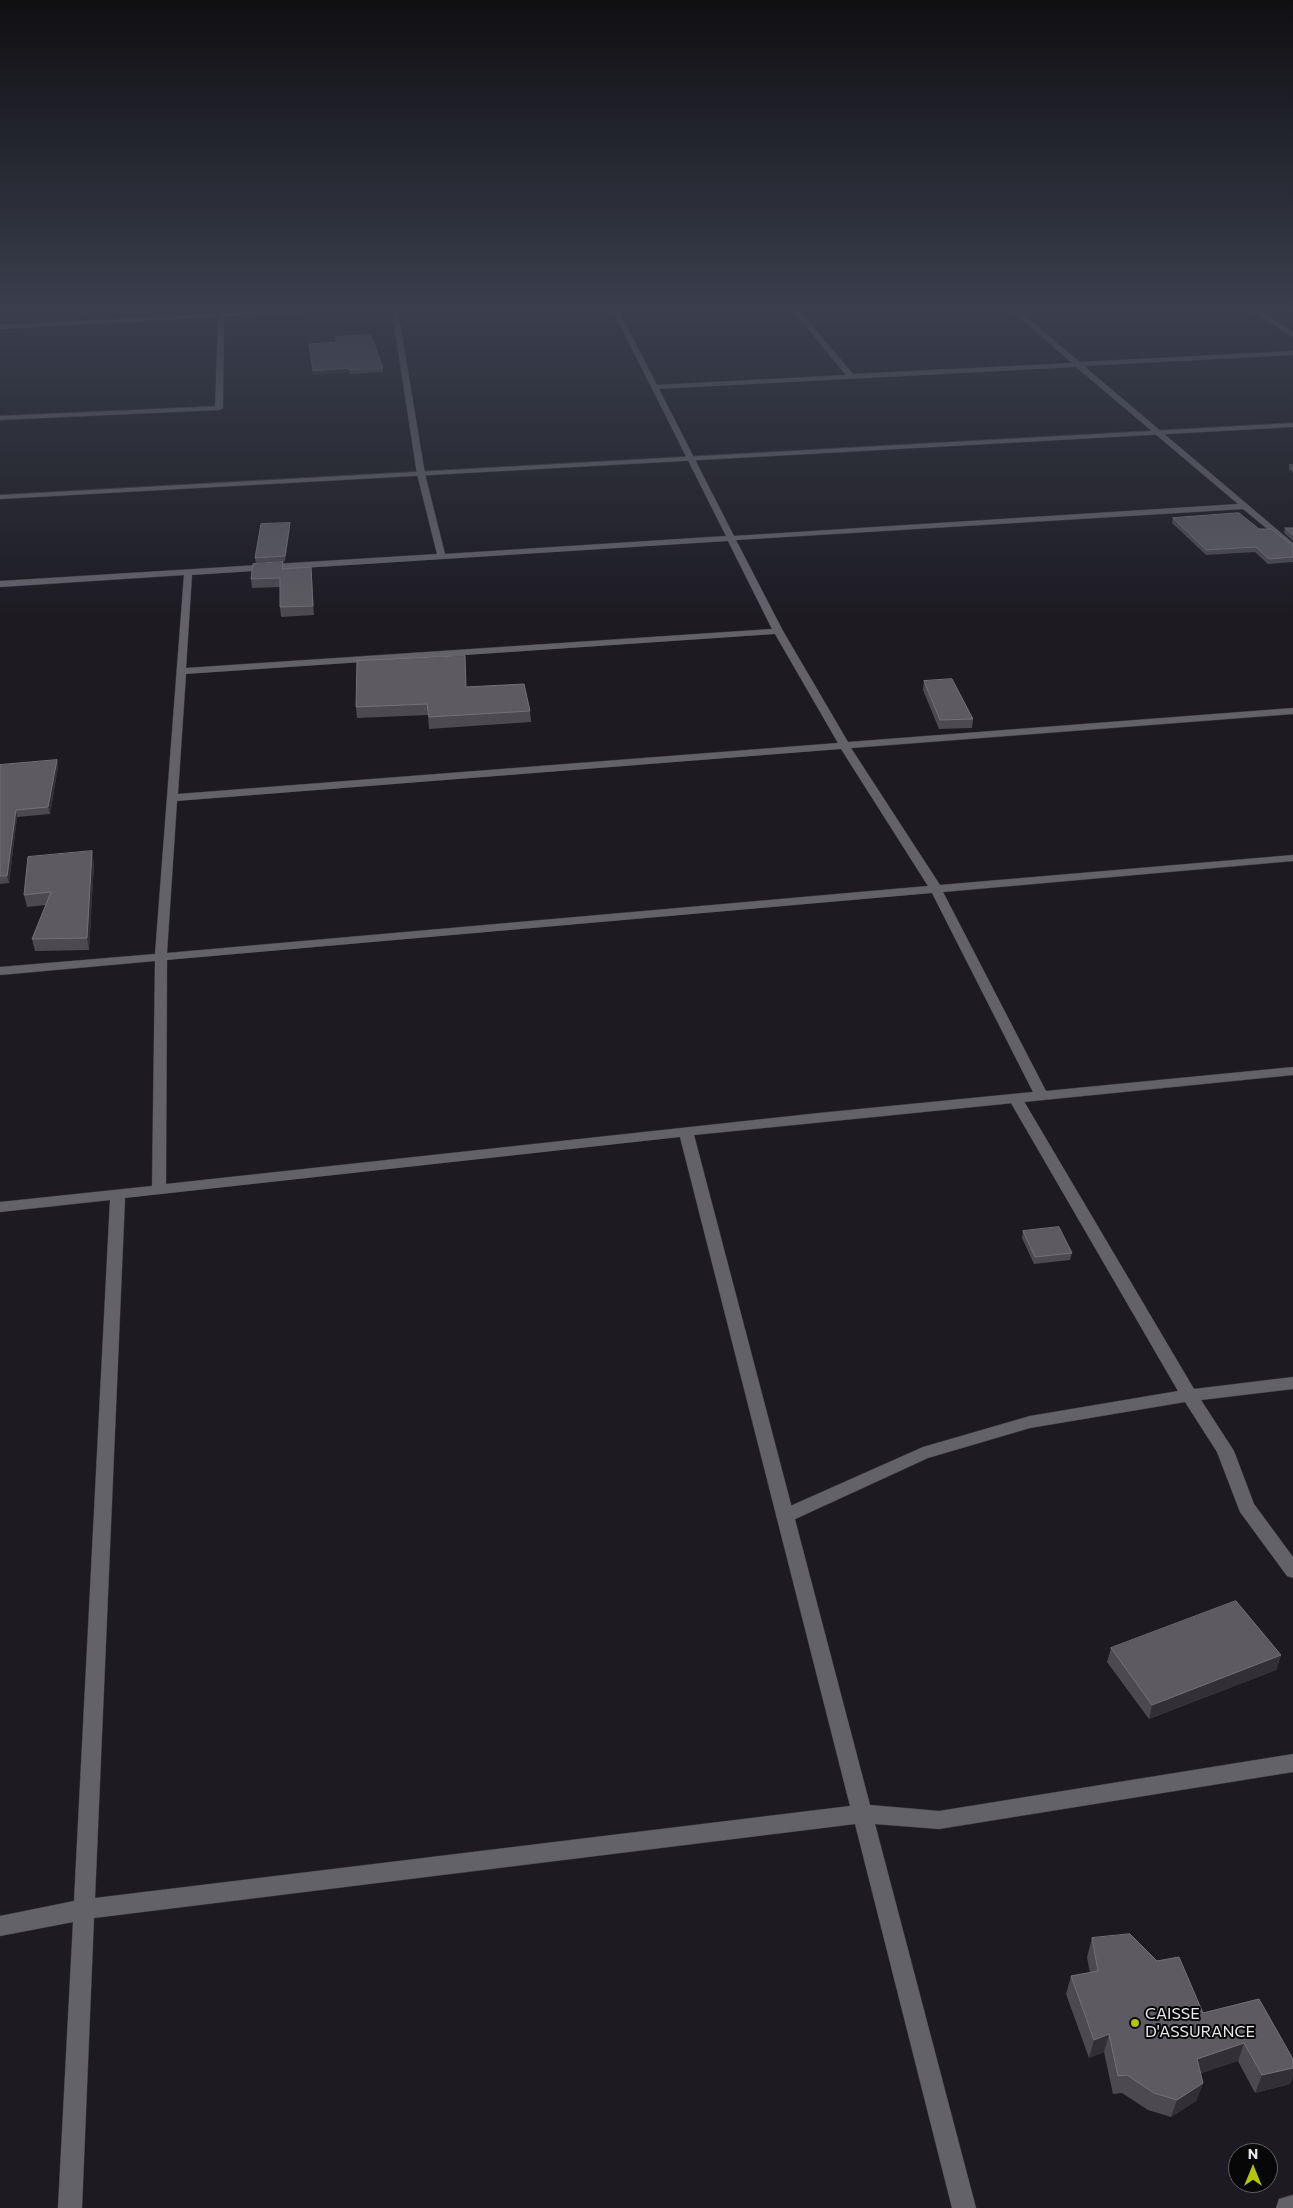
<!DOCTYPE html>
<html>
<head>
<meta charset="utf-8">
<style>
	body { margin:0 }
	#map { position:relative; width:1293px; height:2208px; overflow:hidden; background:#1d1b21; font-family:Commissioner,sans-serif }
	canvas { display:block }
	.north { position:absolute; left:1228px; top:2143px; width:50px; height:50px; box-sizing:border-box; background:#070708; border:1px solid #616163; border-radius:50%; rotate:0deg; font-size:14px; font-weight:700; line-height:20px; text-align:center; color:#e9e8ec }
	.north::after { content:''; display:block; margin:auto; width:18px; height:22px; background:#b1c500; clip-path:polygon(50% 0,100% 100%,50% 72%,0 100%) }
</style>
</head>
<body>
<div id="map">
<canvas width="1293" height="2208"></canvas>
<div class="north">N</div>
</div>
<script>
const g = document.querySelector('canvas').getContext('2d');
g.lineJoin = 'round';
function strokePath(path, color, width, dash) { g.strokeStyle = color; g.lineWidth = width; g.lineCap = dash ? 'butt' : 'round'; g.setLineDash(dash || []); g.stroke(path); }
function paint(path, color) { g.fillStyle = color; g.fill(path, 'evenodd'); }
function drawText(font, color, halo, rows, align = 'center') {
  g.font = font + ' Commissioner,sans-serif'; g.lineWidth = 4; g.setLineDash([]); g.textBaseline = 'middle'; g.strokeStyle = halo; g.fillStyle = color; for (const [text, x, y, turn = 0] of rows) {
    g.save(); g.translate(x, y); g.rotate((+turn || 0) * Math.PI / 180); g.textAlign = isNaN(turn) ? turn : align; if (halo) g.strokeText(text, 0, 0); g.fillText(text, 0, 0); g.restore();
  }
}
const service = new Path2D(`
	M221,314L224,316L223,408L219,410L215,408L218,316Z
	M1015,1094L1022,1098L1194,1389L1293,1377V1389L1201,1400L1234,1451L1254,1504L1293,1557V1578L1287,1576L1240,1512L1217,1452L1185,1402L1030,1428L928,1458L791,1521L785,1523L779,1521L776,1516L779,1511L923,1447L1030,1416L1178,1391L1008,1098Z`);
const minor = new Path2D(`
	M275,311H322L0,329V325Z
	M392,311H398L425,474L445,554L726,536L613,311H619L657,385L846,375L793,311H800L853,374L1072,363L1012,311H1019L1080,362L1293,351V355L1084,366L1293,543V550L1243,509L736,540L783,631L848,742L1293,708V714L851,748L940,885L1293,855V861L943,892L1046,1091L1293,1067V1075L694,1135L870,1805L939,1811L1293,1754V1772L939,1829L875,1824L976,2208H952L855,1824L94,1918L82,2208H58L73,1922L0,1936V1916L74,1901L110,1200L0,1212V1202L152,1186L155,961L0,975V967L155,954L184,575L0,587V581L437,554L417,474ZM1076,367L1238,504L734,536L659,389ZM728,541L772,629L186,668L192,575ZM775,634L838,743L178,794L186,674ZM841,749L928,886L167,953L177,801ZM932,893L1033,1092L819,1113L166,1184L167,960ZM680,1137L850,1806L95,1898L125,1198Z
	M222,406L223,408L219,410L0,420V416Z
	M1293,2195V2208H1276L1279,2199Z`);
const tertiary = new Path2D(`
	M1253,311H1261L1293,332V337Z
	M1293,423V427L0,499V495Z`);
strokePath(service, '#39383c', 1);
strokePath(minor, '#39383c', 1);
strokePath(tertiary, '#39383c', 1);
paint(service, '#646269');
paint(minor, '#646269');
paint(tertiary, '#646269');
paint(new Path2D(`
	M335,337L383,368V372L350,374L349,372L313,375L309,344L336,342Z
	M1289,464H1293V473L1289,469Z
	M1173,518L1259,529L1293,546V562L1268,564L1255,552L1206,555L1172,523Z
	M290,523V528L285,561L256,563L255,558Z
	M1285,528H1293V541L1284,533Z
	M311,567L314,615L281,617L280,607V587L252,588L251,579L284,569Z
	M924,681L973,719L972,728L939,729L923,690Z
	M466,687L530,711L531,722L429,729L428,715L357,718L356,707Z
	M57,760L58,767L50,814L17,817L9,883L0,884V765Z
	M94,863L89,950L35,951L32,939L46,905L27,907L24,895Z
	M1023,1231L1072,1253L1070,1260L1034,1264L1022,1238Z
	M1111,1648L1281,1655L1276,1670L1149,1719L1107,1662Z
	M1092,1938L1203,2013L1259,1999L1290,2084L1255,2093L1238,2061L1200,2073L1203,2083L1196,2101L1171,2117L1148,2110L1122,2093L1113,2094L1104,2052L1089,2058L1066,1994L1071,1976L1090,1973L1087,1957Z`), '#4c4a50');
paint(new Path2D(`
	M349,368V372L313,375V371Z
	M290,523V528L285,561V556Z
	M311,567L312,576L314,615L313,606Z
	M57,760L58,767L50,814L48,807Z
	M16,810L17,817L9,883L7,876Z
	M92,851L94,863L89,950L87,938Z
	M1281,1655L1276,1670L1149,1719L1152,1705Z
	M1109,2034L1104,2052L1089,2058L1094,2040Z
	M1244,2043L1238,2061L1191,2077L1197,2059Z
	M1293,2068V2077L1290,2084L1255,2093L1262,2075Z
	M1203,2083L1196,2101L1171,2117L1177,2100Z`), '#323036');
const building = new Path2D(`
	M371,335L383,368L349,370V368L313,371L309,344L337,342L335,337Z
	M1239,513L1259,529H1271L1293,546V557L1269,559L1256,547L1206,550L1173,518Z
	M290,523L285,556L255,558L261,524Z
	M1285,528H1293V535Z
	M283,562L282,569L311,567L313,606L280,607V578L251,579L253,564Z
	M465,656L466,687L524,684L530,711L429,717L427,704L356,707L357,661Z
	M952,679L973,719L940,720L924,681Z
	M57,760L48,807L16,810L7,876H0V765Z
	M92,851L87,938L32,939L51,892L24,895L28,857Z
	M1059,1227L1072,1253L1035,1257L1023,1231Z
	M1236,1601L1281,1655L1152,1705L1111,1648Z
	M1130,1934L1157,1961L1179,1957L1203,2013L1259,1999L1293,2059V2068L1262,2075L1244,2043L1197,2059L1203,2083L1177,2100L1154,2093L1127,2075L1118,2076L1109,2034L1094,2040L1071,1976L1098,1971L1092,1938Z`);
paint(building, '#5d5b61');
strokePath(building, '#737176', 1);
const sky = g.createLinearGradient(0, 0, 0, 620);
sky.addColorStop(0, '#100f12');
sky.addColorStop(0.5, '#3a3f4e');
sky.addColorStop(1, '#3a3f4e00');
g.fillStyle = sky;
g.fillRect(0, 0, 1293, 620);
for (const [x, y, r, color] of [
	[1135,2023,5,"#b1c500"]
]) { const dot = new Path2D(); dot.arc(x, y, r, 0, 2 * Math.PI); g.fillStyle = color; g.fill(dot); strokePath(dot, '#070708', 2); }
drawText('16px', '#e9e8ec', '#070708', [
	["CAISSE",1145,2014],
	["D'ASSURANCE",1145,2032]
], 'left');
</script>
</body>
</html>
